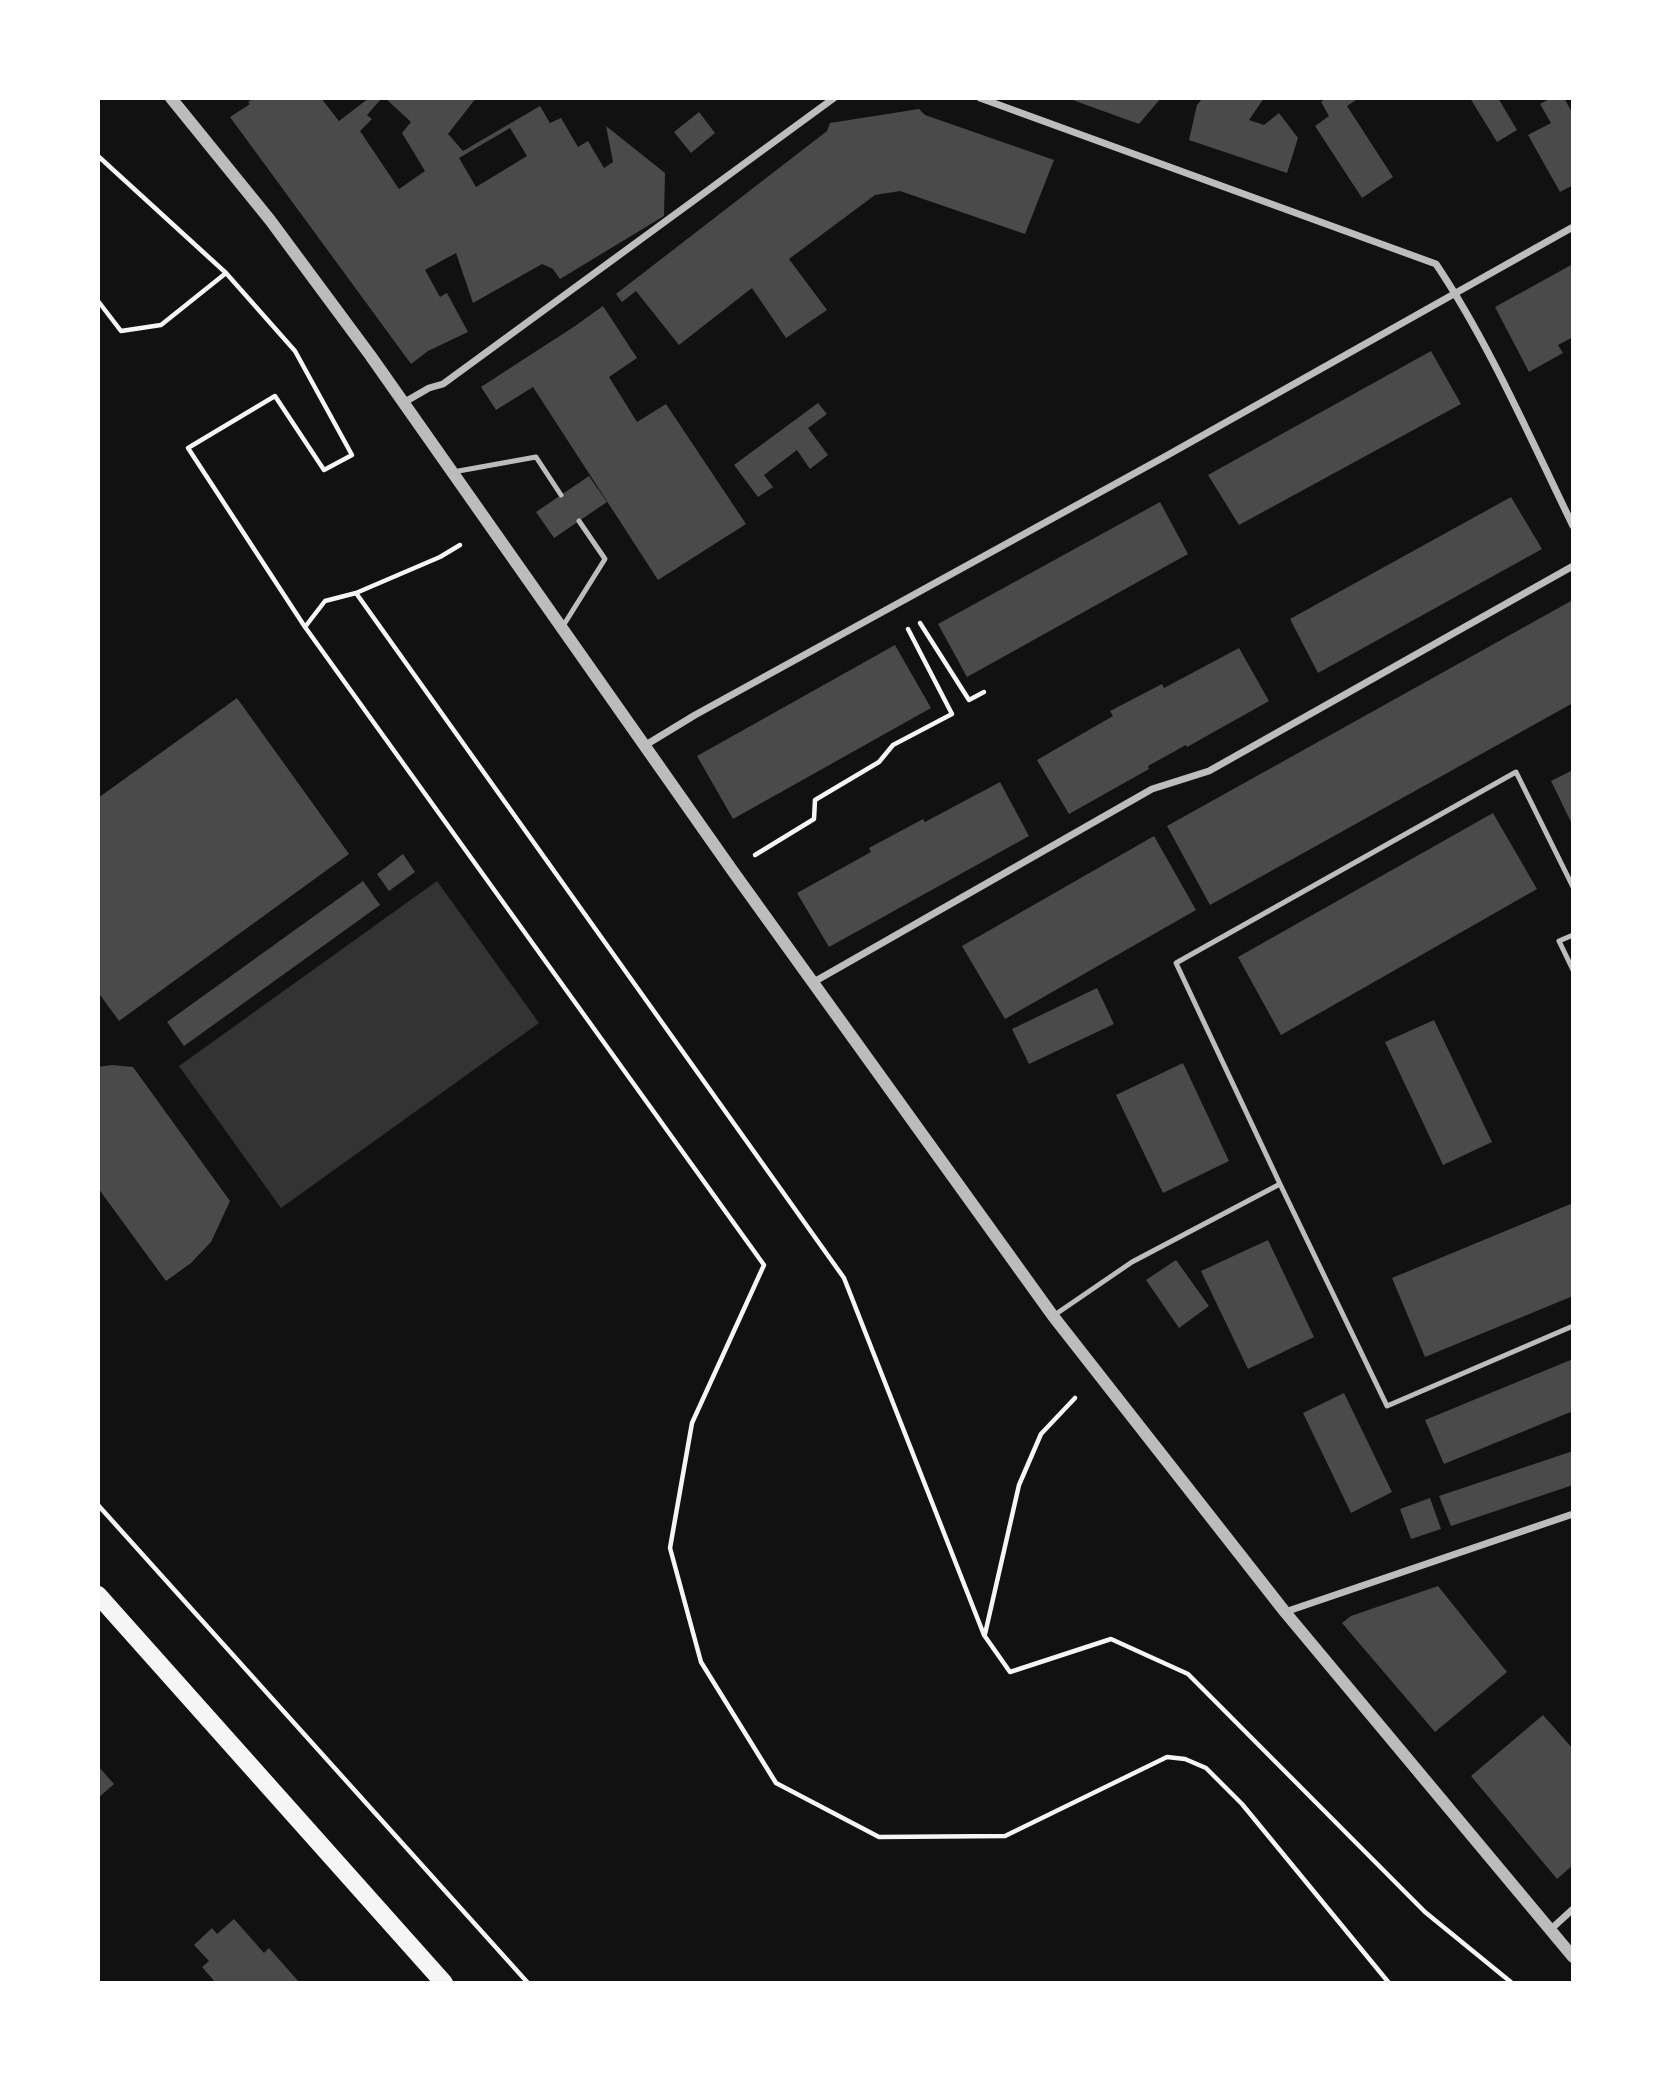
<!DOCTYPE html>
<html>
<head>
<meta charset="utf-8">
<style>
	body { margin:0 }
	#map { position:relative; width:1671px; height:2081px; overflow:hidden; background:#111; font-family:"PT Sans Narrow",sans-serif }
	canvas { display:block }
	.frame { position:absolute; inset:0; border:100px solid #fff; pointer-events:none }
</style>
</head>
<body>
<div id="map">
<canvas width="1671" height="2081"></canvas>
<div class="frame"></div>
</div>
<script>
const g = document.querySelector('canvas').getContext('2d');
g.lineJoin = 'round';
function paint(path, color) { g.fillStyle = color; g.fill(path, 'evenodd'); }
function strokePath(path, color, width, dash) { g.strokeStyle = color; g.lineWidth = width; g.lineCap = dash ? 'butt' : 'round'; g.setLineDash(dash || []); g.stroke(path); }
paint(new Path2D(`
	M437,881L539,1023L281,1208L179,1066Z`), '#333');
paint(new Path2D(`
	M254,98H321L339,121L369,98H382L367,115L372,119L360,131L399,189L425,171L402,133L411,122L385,98H476L448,134L463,151L540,106L550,123L561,118L578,147L588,141L604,168L613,162L606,126L665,173L664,216L560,279L553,269L542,264L473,303L456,253L425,270L440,297L447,293L468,332L428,351L411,364L230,117L250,104L248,102ZM510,128L527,156L476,187L459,158Z
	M1067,98H1161L1139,124Z
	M1203,98H1264L1249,120L1264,125L1279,113L1298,138L1287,173L1189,140L1197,105Z
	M1326,98H1359L1347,106L1393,177L1362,198L1315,126L1329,116L1321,102Z
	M1470,98H1498L1517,130L1497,142Z
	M1551,98H1564L1573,114V185L1560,192L1528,135L1551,123L1540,104Z
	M919,109L925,115L1054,160L1025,234L900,191L875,195L789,259L827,310L786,338L752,288L679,345L636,291L622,302L616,294L827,131L830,123Z
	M699,112L715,133L691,153L674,132Z
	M1573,264V337L1558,345L1563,353L1529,372L1495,307Z
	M603,306L637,358L609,377L637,422L666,404L746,524L658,580L533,387L496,410L481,387L575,326Z
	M1431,351L1461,404L1239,525L1208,475Z
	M818,403L827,414L808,428L828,455L810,469L797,450L764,475L773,487L758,497L734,465Z
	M589,476L607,502L554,538L536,512Z
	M1511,497L1542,549L1318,673L1290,619Z
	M1160,502L1188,554L967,677L938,624Z
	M1571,601L1573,703L1210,905L1167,826Z
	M895,645L931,708L733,819L697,756Z
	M1239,648L1269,701L1187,747L1186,745L1148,766L1149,769L1069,814L1037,760L1113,716L1110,711L1162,684L1164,688Z
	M237,698L349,854L119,1021L98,992V798Z
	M1573,770V826L1551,781Z
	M1000,782L1029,836L829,947L797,893L871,852L869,848L923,819L925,822Z
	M1493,813L1537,889L1281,1035L1238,957Z
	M1154,836L1196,910L1005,1019L962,946Z
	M403,854L415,872L389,891L377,874Z
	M363,881L380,905L184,1046L167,1022Z
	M1097,988L1114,1024L1029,1064L1012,1029Z
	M1434,1020L1492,1142L1443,1165L1385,1042Z
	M1183,1063L1229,1161L1163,1193L1116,1095Z
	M112,1065L133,1067L230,1201L211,1242L191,1263L166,1281L98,1188V1067Z
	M1573,1203V1296L1425,1357L1392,1278Z
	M1268,1240L1314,1337L1248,1369L1201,1271Z
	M1176,1260L1209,1306L1179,1328L1146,1280Z
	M1573,1359V1411L1444,1464L1425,1420Z
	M1344,1393L1392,1492L1351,1513L1303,1413Z
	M1573,1451V1485L1451,1526L1439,1496Z
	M1430,1498L1441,1529L1411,1539L1400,1509Z
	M1438,1586L1507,1672L1435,1732L1342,1623L1351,1616Z
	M1543,1715L1573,1749V1865L1557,1879L1471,1776Z
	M98,1766L114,1784L98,1798Z
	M234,1919L264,1953L269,1948L299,1982L216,1983L202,1967L209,1961L194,1945L212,1928L217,1934Z`), '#4a4a4a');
strokePath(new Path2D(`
	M98,156L226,273L295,351L352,455L324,470L275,396L188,448L305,627L764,1265L692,1423L670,1548L701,1662L776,1783L879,1837L1005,1836L1167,1757L1185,1759L1206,1768L1242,1804L1389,1983
	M98,301L121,331L161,325L226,273
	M356,593L440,557L460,545
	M920,623L969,700L984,692
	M305,627L325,601L356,593L844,1278L984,1635L1010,1672L1111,1639L1188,1674L1425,1912L1512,1983
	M755,855L814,819L815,800L879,762L893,745L952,714L908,629
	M98,1505L528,1983
	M985,1634L1019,1485L1041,1434L1075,1398`), '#f5f5f5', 4.5);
strokePath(new Path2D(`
	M453,472L536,457L561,495
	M563,626L605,559L579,521
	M1573,935L1559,941L1573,970
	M1280,1184L1176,963L1516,772L1573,887
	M1053,1316L1132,1262L1280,1184L1387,1406L1573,1326`), '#bcbcbc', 5);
strokePath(new Path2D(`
	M980,98L1436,264C1489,343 1531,440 1573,526
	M403,403L429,388L443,384L834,98
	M644,746L695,715L1166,456L1573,227
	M812,983L1152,789L1209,771L1573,566
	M1285,1612L1573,1514
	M1550,1930L1573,1909`), '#bcbcbc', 7);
strokePath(new Path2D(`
	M171,98L270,220L370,355L732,870L1053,1316L1285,1612L1573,1957`), '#bcbcbc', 12);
strokePath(new Path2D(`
	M98,1595L444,1983`), '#f5f5f5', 18);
</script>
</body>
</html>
